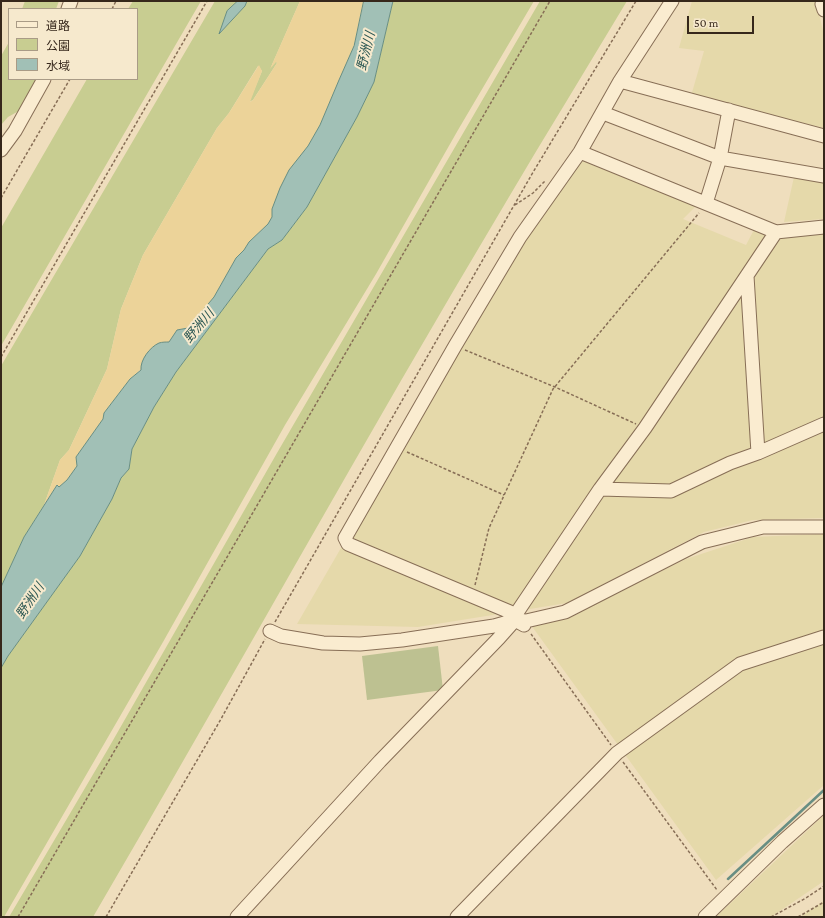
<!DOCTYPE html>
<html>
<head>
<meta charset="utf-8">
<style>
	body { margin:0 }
	#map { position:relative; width:825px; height:918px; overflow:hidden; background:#efdebd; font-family:"Crimson Pro","Noto Sans JP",serif }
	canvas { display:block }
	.frame { position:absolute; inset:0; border:2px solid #36271b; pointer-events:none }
	.legend { position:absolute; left:8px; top:8px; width:130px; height:72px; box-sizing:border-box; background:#f6e9cd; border:1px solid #a99b86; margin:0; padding:5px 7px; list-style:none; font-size:12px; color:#36271b }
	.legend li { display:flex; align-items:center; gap:8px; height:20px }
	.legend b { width:20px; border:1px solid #a99b86 }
	.scale { position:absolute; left:687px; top:16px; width:67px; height:18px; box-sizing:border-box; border:2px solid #36271b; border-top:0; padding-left:5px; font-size:12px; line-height:14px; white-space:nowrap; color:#36271b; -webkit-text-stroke:3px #f6e9cd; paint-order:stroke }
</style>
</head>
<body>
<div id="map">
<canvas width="825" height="918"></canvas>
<div class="frame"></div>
<ul class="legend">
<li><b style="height:5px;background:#faecd0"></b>道路</li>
<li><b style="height:11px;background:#c8cd91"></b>公園</li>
<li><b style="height:11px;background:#a1c0b6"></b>水域</li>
</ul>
<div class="scale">50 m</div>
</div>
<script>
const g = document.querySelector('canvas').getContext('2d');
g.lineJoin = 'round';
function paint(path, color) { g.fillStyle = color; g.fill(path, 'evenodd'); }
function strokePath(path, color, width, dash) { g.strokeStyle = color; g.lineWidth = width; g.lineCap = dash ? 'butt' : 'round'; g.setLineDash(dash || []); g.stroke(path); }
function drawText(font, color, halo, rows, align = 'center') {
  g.font = font + ' "Crimson Pro","Noto Sans JP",serif'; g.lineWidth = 4; g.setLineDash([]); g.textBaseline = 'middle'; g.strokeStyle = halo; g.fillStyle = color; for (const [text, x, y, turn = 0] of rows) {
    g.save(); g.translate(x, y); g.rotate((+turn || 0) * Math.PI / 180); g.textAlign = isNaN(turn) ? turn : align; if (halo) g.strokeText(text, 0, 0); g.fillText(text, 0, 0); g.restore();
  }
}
paint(new Path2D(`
	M692,1H816L824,35V128L691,96L704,51L679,48Z
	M582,156L697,205L683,219L746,245L756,226L824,231V518L753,520L704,532L567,603L418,627L297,624L522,235Z
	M794,177L824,182V211L823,219L784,222Z
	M824,534V785L716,880L531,625L567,618L686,559L753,537Z
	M824,815V881L771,917H716Z
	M824,901V917H800Z`), '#e5d9aa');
paint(new Path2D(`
	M25,1H59L56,9H22Z
	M133,1H201L1,346V228L87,79H137V9H128Z
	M215,1H238L227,11L220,33L245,6L247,1H300L271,67L276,61L277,63L253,100L249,102L262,71L258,66L229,113L217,128L143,255L121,309L107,369L69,450L60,460L44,505L24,537L1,587V366Z
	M393,1H534L458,130L376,274L285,425L163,642L4,917H1V668L8,656L80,556L112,499L121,478L129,469L132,449L154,407L176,372L268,249L282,240L307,207L357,117L374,82Z
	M540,1H627C587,68 546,134 506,202C365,438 232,679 93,917H9L108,749L277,453Z
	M9,42V79H37L24,108L8,117L1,125V56Z`), '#c8cd91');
paint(new Path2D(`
	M300,1H364L354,46L320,125L272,209V217L268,224L249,242L244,250L236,258L214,297L188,328L177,330L169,342L159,343L141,369L130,379L104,413L103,419L76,457L77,466L67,480L59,487L57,485L44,505L60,460L69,450L107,369L121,309L143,255L217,128L229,113L259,65L262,71L250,102L253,100L277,63L276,62L270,69Z`), '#ecd399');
paint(new Path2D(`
	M438,646L443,690L367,700L362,656Z`), '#bdc191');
const water = new Path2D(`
	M238,1H247L245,6L219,34L227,11Z
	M364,1H393L374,82L357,117L307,207L282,240L268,249L176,372L154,407L132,449L129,469L121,478L112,499L80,556L8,656L1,668V587L24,537L57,485L59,487L67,480L77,466L76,457L103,419L104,413L130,379L141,370C140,360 150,347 159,343C162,342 166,342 169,342L177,330L188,328L214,297L236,258L244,250L249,242L268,224L272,217V209L280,188L289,170L308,146L320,125L339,80L354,46Z`);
paint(water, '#a1c0b6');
strokePath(water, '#688e83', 1);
strokePath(new Path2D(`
	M728,879L824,790`), '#688e83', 2.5);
const minor = new Path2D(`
	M823,1L822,4L824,10
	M68,9L71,1
	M620,81L824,136
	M603,113L720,158L824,176
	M1,150L15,131L44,79
	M580,152L776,232L824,227
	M706,203L720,158L729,110
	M747,276L758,453
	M600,489L671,491L730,463L758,453L824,424
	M524,625L515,620L510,612L348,544L345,538L455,346L520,237L580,152L620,81L672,1
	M270,631L281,636L323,643L360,644L402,640L494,626L515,620L526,621L565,612L702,542L763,527H824
	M237,917L380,761L499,638L515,620L518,611L600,489L645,428L776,232
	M457,917L617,753L740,664L824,637
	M705,917L782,842L824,805`);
strokePath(minor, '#876e56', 15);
strokePath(new Path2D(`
	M112,9L116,1
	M1,198L70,79
	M515,205L533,193L546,180
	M465,350L555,387L636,424
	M1,357L207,1
	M407,452L504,495
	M475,585L489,528L553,389L699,213
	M275,622L532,174L636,1
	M531,634L611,745
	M623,762L717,890
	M18,917L550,1
	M106,917L221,719L265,639
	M771,917L806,898L824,886
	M798,917L824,902`), '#876e56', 1.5, [3, 2]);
strokePath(minor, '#faecd0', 13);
drawText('italic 13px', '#2a5652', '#f6e9cd', [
	["野洲川",366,51,-76],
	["野洲川",199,326,-50],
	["野洲川",30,601,-56]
]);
</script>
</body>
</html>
